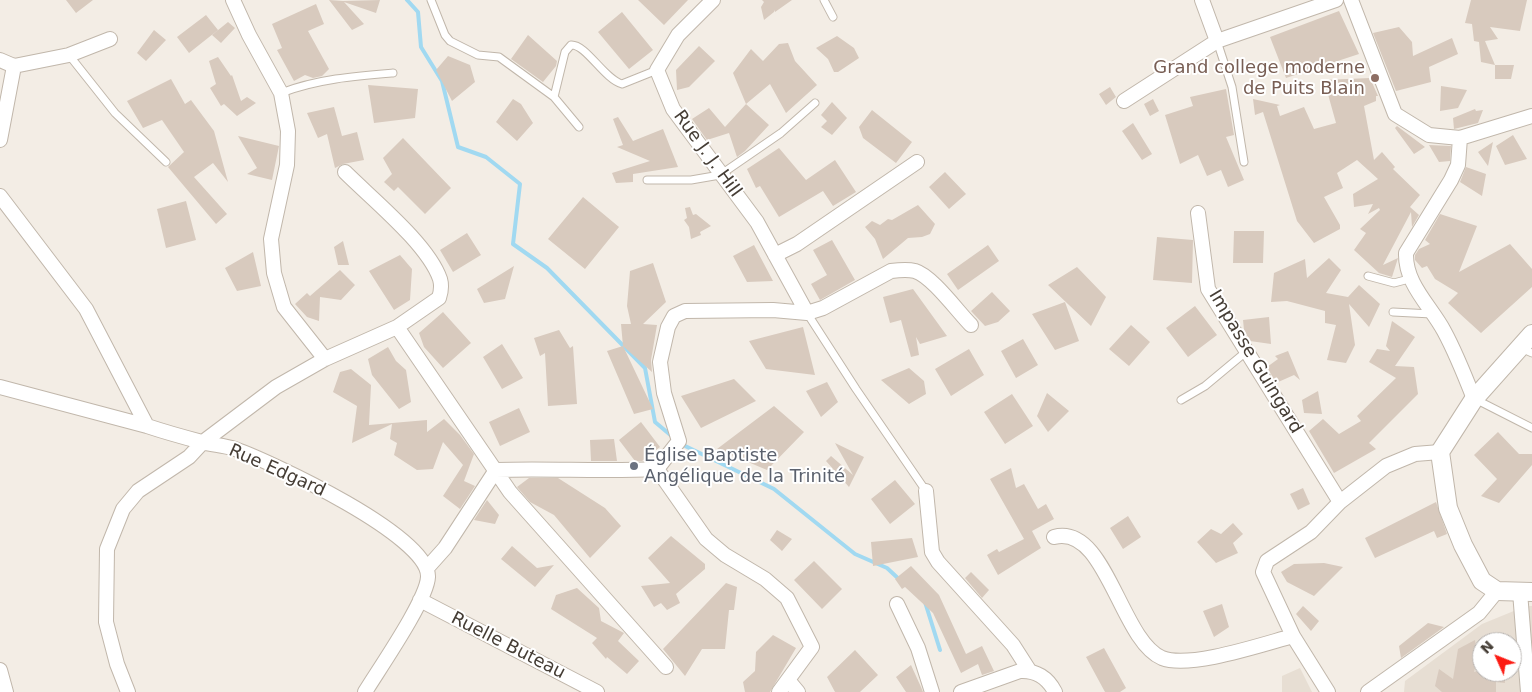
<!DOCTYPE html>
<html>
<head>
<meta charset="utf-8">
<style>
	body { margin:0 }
	#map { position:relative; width:1532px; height:692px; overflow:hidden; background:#f3ede5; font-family:"DejaVu Sans",sans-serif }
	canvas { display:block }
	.north { position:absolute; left:1472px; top:632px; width:50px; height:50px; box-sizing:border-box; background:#fff; border:1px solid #b5b1ae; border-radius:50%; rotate:314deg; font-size:14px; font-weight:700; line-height:20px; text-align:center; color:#453d35 }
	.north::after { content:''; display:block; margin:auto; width:18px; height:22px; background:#fc1b13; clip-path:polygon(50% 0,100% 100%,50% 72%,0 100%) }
</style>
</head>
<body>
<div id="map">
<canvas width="1532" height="692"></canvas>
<div class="north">N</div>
</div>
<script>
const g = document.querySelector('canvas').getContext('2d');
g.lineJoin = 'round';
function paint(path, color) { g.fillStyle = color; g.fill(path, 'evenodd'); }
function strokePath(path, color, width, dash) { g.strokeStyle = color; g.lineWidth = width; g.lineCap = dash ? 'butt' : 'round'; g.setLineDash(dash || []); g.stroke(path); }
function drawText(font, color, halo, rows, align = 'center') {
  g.font = font + ' "DejaVu Sans",sans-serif'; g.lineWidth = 4; g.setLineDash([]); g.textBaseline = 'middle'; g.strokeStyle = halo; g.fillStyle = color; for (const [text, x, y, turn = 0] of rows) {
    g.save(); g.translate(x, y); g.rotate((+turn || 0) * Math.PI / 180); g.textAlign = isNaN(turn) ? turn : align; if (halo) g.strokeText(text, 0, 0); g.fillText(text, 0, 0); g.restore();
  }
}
paint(new Path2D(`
	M1526,606H1532V692H1404L1405,681L1482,624ZM1482,642H1512V672H1482Z
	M1300,668L1312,692H1282V676Z`), '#e7ded3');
strokePath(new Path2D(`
	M407,0L418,12L421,47L442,81L458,147L486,157L520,184L513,244L547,268L645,368L655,422L674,438
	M681,444L774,489L855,554L887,568L901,581
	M925,602L940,650`), '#a1d9f1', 4);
paint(new Path2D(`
	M66,0H93L76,13Z
	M329,0L343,1L380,0L376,13L344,2L364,24L352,30Z
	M638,0H688L664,25Z
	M762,0H792L775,12L774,10V12L764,20L761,7L764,2Z
	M1471,0H1527L1520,31L1490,27L1498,39L1485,41L1495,65L1481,62L1479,42L1474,41L1472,24L1465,23Z
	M316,4L324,24L308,31L329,69L322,76L313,78L305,75L294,81L277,50L282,48L272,24Z
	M1339,11L1359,54L1286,78L1270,37Z
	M622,12L653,50L629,69L598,32Z
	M206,15L218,30L189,53L177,37Z
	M228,22L235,28L221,43L212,35Z
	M1399,27L1412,42L1413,56L1452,38L1458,54L1429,67L1431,82L1396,91L1373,33Z
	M154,30L166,40L146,61L137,53Z
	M528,35L557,61L556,66L543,82L511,59Z
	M837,36L854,48L859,58L838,72H834L828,59L816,48Z
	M788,43L795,61L817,85L786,113L770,84L746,104L733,73L751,49L763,61L779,44Z
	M699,46L715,61L689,87L677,90L676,70Z
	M448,56L470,65L475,82L452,101L436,70Z
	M218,57L231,76L232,75L241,101L247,97L256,103L237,116L224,104L221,106L210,88L216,84L209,61Z
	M1495,65H1514L1511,79H1495Z
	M1370,78L1378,96H1376V101L1364,106L1374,160L1382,152L1395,167L1393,169L1420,195L1410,207L1419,215L1412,227L1411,212L1383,265L1398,258L1392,277L1379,273L1354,250L1366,233L1360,229L1380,210L1379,208L1368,214L1373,204L1354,207L1353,194L1378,179L1357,160L1337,173L1343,188L1324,197L1340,225V229L1314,243L1297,221L1263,112L1255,115L1253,99L1280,105L1277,106L1280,116L1304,107L1314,129L1336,123L1324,80Z
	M171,79L185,104L191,100L214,131L228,182L213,163L194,177L227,214L216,224L168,167L184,152L162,120L143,128L127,101Z
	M368,85L418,89L415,118L374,123Z
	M1441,86L1467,90L1458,108L1440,111Z
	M1110,87L1116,97L1106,105L1099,94Z
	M1226,89L1234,135L1226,137L1244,180L1228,187L1221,170L1207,176L1198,155L1180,164L1165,115L1193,106L1190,97Z
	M513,99L521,104L533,123L517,141L496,122Z
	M1153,99L1159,111L1150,116L1144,104Z
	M832,102L847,118L832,135L821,127L827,121L821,115Z
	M746,104L769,125L745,151L737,157L729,133L707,140L692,119L709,108L725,127Z
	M334,107L342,136L357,132L364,160L343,164L335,168L327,134L318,138L307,113Z
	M1475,109L1476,111L1483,110L1478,123L1454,129L1453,118Z
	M872,110L912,142L896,163L863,138L859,127Z
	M618,117L633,141L663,129L678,167L633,174V182L616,183L612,173L650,161L617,147L623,145L613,119Z
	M1133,123L1152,154L1142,160L1122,131Z
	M1397,126L1425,147L1414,154L1395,128Z
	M1513,135L1527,159L1505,165L1496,146Z
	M238,136L279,146L272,180L247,174L257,168Z
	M403,138L451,188L425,214L398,187L394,191L384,182L392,174L383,158Z
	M1493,142L1488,166L1478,152Z
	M1429,145L1451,146L1450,161L1439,162Z
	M779,148L806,180L835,160L856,192L833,206L823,191L779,217L760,186L756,188L747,169Z
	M1466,167L1486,174L1482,196L1460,182Z
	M945,172L966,194L949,209L929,187Z
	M583,197L619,227L585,269L548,239Z
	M186,201L196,240L166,248L157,209Z
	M918,205L935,224L930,234L922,237L908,238L883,259L875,239L865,227L872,221L880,225L888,219L892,220Z
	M690,207L693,215L696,214L711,226L700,232L701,235L691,239L689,227L684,220L687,218L685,208Z
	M1440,214L1477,226L1459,272L1510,244L1532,269V287L1481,333L1448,303L1458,293L1435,279L1427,266L1422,268L1415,260V255L1419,249L1430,244L1425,240Z
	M1234,231H1264L1263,263H1233Z
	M467,233L481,255L453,272L440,250Z
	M1157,237L1193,240L1192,283L1153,280Z
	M832,240L855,280L820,300L811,284L827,275L813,250Z
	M343,241L349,265H338L334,247Z
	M754,245L773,281L747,282L733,256Z
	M988,245L999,261L958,290L947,274Z
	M253,252L261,286L237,291L225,268Z
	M400,255L412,269L410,300L394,310L369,271Z
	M1329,258L1341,270L1326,293L1348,297L1359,285L1380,304L1369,327L1349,304L1355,345L1346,363L1327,360L1336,325L1325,323V311L1287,301L1271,302L1274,273L1305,259L1307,278Z
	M653,263L666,302L643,324L657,325L651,360L652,372L623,346L621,324H631L627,306L630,271Z
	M514,266L505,299L484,303L477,289Z
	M1077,267L1106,297L1091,326L1048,285Z
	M340,270L355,285L341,300L320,297L319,321L307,317L295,304L307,293L310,296Z
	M913,289L947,336L920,344L916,337L919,355L911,357L901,320L890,323L883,297Z
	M992,292L1010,311L998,322L985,326L971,311Z
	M1065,302L1079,341L1055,350L1032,314Z
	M1195,306L1217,335L1188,357L1166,328Z
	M443,312L471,343L443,368L424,347L419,333Z
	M1269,317L1271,344L1250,341L1244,330L1243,320Z
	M1392,321L1415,337L1395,366L1414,367L1418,394L1369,443L1376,449L1334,473L1309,431L1323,419L1339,434L1361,421L1357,416L1396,378L1369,362L1377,349L1390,351L1386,346Z
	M1131,325L1150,342L1129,366L1109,349Z
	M803,327L815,375L766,369L749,341Z
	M559,330L570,348L573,346L577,404L548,406L545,353L540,356L534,338Z
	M1023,339L1038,365L1016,378L1001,351Z
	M502,344L523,378L502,389L483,357Z
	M623,346L653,409L634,414L607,351Z
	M388,347L396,361L406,370L411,402L399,409L372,375L368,359Z
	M969,349L984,375L951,396L935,369Z
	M1288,351L1300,380L1294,375L1276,383L1267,367L1278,359L1275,356Z
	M909,368L924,381L926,394L909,404L881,380Z
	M351,369L371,385L369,425L427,420V432L444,419L460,435L474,454L464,481L475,486L460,509L443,496L463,465L443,442L433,469L417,470L394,455L397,443L390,439L392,424L352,443L357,406L333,392L340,372Z
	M734,379L756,401L701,428L681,396Z
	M827,382L838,402L821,417L806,391Z
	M1318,391L1322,414L1304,413L1302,400Z
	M1047,393L1069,411L1048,432L1037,416Z
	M1012,394L1033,426L1005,444L984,412Z
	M774,406L804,432L767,470L717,449Z
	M519,408L530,432L500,446L489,422Z
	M641,422L660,447L642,461H635L619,440Z
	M1498,432L1519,454H1532V465L1499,503L1481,496L1497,479L1474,455Z
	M614,439L617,461H591L590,440Z
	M835,443L864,457L849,487L826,461L831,456L853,475Z
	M1011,468L1016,488L1024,484L1038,509L1046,504L1054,519L1032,531L1041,548L998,575L987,555L997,549L999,552L1024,539L990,479Z
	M529,478H558L605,508L621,526L590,558L554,515L530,502L517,487Z
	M895,480L915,504L890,524L871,499Z
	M1303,488L1310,504L1298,510L1290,494Z
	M487,500L499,515L495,524L474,520Z
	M1436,502L1447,534L1437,538L1434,531L1375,558L1365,538Z
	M1128,516L1141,537L1123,549L1110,528Z
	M1233,523L1243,534L1233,543L1238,553L1216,563L1197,542L1211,529L1221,534Z
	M777,530L792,539L782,551L770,540Z
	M671,536L705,564V569L676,594L680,603L667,610L661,603L654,607L641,586L670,583L648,558Z
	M912,538L918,557L873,566L871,542Z
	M512,546L537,568L554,565L535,587L501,559Z
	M814,561L842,589L822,609L794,580Z
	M1324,563L1343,567L1314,596L1287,582L1281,572L1294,564Z
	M911,566L939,595L966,654L982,646L994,671L982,675L978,664L961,673L933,613L905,587L902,589L895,579Z
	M971,572L989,590L982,598L965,578Z
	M726,583L737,587L734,610H729L725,649H702L685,676L663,649Z
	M577,588L599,608L601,621L624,633L618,641L639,661L627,674L607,657L606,659L592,643L597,638L551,609L556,595Z
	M1222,604L1229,627L1214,637L1203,611Z
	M1303,606L1319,621L1311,631L1296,614Z
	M1428,623L1444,627L1401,658L1399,646Z
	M773,635L796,648L770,692H745L743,682L755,671L756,652Z
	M1475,640L1477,659L1474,672L1482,670V672H1504L1505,683L1496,682V692H1442L1435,686L1439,669L1453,679L1458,649Z
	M1104,648L1126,688L1120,692H1105L1086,657Z
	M855,650L878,675L860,692H835L827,677Z
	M911,665L921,687L923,692H906L896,677Z`), '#d8cabe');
const service = new Path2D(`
	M431,0L445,35L450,41L478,55L499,57L554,97L565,52L571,45C586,44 604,79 622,84L657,70
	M824,0L833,17
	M1217,41L1232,87L1244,162
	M69,55L115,113L166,162
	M281,93C317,79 356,76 393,73
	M554,97L579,127
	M647,180H691L720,175L781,133L815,103
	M1368,276L1394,283L1409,279
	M1393,312L1432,314
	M807,313L856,389L926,491
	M1521,348L1532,353
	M1475,399L1532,428
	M1181,400L1205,386L1247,351`);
const minor = new Path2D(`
	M233,0L249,35L281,93L288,131L287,165L271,239L274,273L284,307L325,359
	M713,0L678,35L657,70L673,109L757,222L807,313
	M1202,0L1217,41
	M1351,0L1395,114L1429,135L1460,138L1532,116
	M0,60L14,66
	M14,66L69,55L110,39
	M1124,101L1217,41L1336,0
	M1460,138L1458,165L1451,180L1406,253C1405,284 1430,305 1444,331C1456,353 1465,376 1474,399
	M0,140L14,66
	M0,196L86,309L147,426C165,432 183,437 202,442C212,445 224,445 235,449C271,462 430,536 428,577C427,600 379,669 365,692
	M1198,213L1208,289L1340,502
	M775,255L797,244L917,162
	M397,327L510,492L666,667
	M0,387L147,426
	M926,491L932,552L938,562L1013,645L1029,670
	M1054,537C1106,523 1120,640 1162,658C1190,669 1263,644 1293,636
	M428,567L445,548L496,470C550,468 603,472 657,469
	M1520,592L1528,692
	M420,600L597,692
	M897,604L918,648L932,692
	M0,670L6,692
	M788,680L798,692
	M128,692L117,664L106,622L107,549L123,509L138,491L189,457L203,442L276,387L325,359L397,327L439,298C441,292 442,286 440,279C428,244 372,199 345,172
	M779,692L812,647L787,598L765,579L725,555L706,539L657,469L679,441L664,393L660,362L668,327L674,316L685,311L773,310L807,313L823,308L891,271C899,270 907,269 915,271C932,276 958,312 971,325
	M961,692L1020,671C1036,670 1048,678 1055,692
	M1328,692L1293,636L1263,572L1267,561L1311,532L1340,502L1386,466L1415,454L1440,452
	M1368,692L1479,613L1497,591`);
const tertiary = new Path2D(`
	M1532,334L1474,399L1440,452L1448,508L1463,545L1482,581L1497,591L1532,592`);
strokePath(service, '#c1b7ab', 9);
strokePath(minor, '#c1b7ab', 16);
strokePath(tertiary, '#c1b7ab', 20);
strokePath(service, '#fff', 7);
strokePath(minor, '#fff', 14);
strokePath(tertiary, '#fff', 18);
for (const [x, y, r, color] of [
	[1375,78,5,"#8d6e63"],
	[634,466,5,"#6b7280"]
]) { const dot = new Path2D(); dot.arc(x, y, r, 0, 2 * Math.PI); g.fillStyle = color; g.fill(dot); strokePath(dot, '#fff', 2); }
drawText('18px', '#785e54', '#fff', [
	["Grand college moderne",1365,68],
	["de Puits Blain",1365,89]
], 'right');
drawText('18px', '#453d35', '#fff', [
	["Rue J. J. Hill",707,154,54],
	["Impasse Guingard",1255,362,59],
	["Rue Edgard",277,471,24],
	["Ruelle Buteau",508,646,27]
]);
drawText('18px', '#5b616d', '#fff', [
	["Église Baptiste",644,456],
	["Angélique de la Trinité",644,477]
], 'left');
</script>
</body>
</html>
